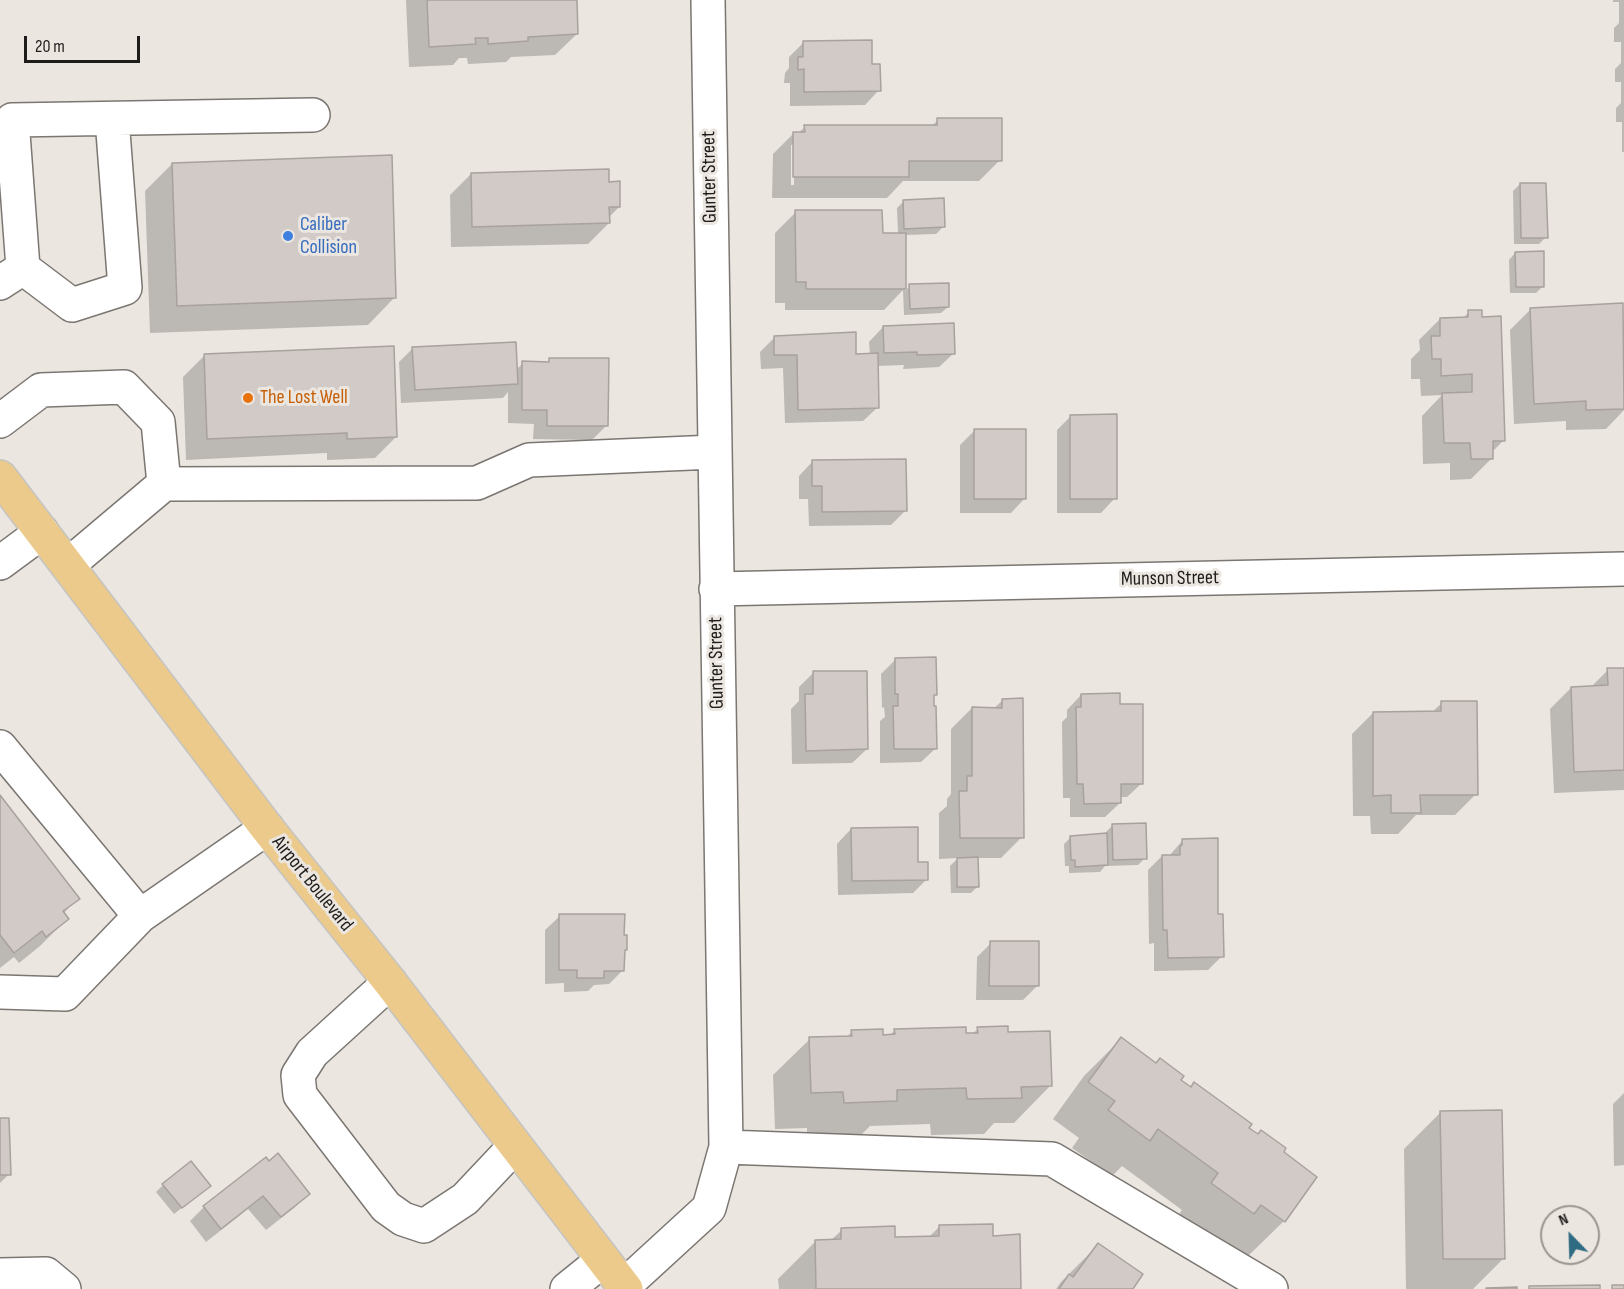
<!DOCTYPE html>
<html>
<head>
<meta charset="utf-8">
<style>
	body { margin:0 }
	#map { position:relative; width:1624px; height:1289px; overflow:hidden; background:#ece6e1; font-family:"Sofia Sans Condensed",sans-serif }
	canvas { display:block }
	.north { position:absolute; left:1540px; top:1205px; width:60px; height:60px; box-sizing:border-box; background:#ece6e1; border:2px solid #9a9591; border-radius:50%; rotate:337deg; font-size:16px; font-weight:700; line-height:24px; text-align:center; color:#1e1c1a }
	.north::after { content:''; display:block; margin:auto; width:21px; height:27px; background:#2f6c83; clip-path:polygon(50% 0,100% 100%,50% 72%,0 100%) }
	.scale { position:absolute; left:24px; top:36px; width:116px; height:27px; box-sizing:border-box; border:3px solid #1e1c1a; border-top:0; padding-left:8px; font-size:18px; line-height:21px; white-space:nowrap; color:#1e1c1a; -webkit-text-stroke:4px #ece6e1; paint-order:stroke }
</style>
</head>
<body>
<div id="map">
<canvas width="1624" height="1289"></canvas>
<div class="north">N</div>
<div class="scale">20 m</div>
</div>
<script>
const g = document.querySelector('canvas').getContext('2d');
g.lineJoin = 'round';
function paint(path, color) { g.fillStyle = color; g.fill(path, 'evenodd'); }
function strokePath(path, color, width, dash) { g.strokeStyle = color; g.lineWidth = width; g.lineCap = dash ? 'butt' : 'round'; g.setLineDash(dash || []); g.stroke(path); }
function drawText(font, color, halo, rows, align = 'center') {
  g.font = font + ' "Sofia Sans Condensed",sans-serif'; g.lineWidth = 6; g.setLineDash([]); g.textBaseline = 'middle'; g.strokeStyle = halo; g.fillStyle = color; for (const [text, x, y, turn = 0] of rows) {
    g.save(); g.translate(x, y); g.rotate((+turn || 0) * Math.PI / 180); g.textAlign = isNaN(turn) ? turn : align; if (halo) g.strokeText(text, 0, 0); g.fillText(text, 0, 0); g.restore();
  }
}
paint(new Path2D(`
	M406,0H575L577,34L555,55L511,57L506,62L468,64L467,58H459L453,65L409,67Z
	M1613,0H1624V152H1622V122H1616V108L1621,103V82H1615V69L1621,63V42H1614V28L1619,23V2H1613Z
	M804,42L870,66L879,90L865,105L790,106V83H784L785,73L789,68V57Z
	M938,120L1000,160L979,181H903L887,198H772L773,154L794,133H798L805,127H931ZM791,145H794V185H791Z
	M172,164L395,297L368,325L150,333L145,191Z
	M471,174L608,183L619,207L609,217V223L588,244L451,247L450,195Z
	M1520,184L1546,237L1539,244H1514L1513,191Z
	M904,201L943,227L936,234L905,235V291L910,286L948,307L941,313L904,315L903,290L884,310H785V303H775V233L796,212L881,234H898L897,208Z
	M1515,253L1543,286L1536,293H1510L1509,260Z
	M1622,304L1624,410L1606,429L1566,430V421L1514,424L1510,330L1531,309Z
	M1469,312L1503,441L1492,452V458L1471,479L1450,480V463L1423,464L1422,416L1442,395L1421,396L1420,379H1411V359L1420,350L1419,340L1440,319H1462Z
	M883,327L954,353L939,367L903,369L904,365L877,366L878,407L863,421L785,423L783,368L761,369L760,352L774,338L855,355H870L869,342Z
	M413,348L516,370L523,363H546L550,359L606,426L592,440L533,439L534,424L508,423V392L503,398L401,403L399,362Z
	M204,356L396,437L375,458L327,460V453L186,460L183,377Z
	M1071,416L1115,498L1101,513H1057V430Z
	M974,431L1025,498L1011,513H960V445Z
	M813,461L905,511L891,525L809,526L808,499H799V476Z
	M895,660L935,694L932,697L936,748L921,762L880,763V721L885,717L884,707L882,708L881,674Z
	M1624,669V790L1554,793L1550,709L1571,688L1591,687L1608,670Z
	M813,673L867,749L852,763L792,764L791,709L799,701V687Z
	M1081,695L1119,705L1142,783L1127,797H1119L1120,803L1105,817H1070V798H1063L1062,722L1067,717V710Z
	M1003,700L1022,837L1001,858H977L978,886L971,893H951L950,866L958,858L939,859V813L947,806V799L951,794V729L972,708L993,709Z
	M1442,703L1476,794L1455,815H1416L1398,834H1371L1370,816H1353L1352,734L1373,713H1431Z
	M0,798L78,898L63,914L67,919L40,946L19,963L14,957L0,968Z
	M1112,826L1145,858L1138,865L1105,866L1100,872L1069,873V866H1065L1064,844L1071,837L1106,835V832Z
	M851,829L917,864L927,879L913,893L838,895L837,844Z
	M1183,840L1217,915L1222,956L1208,970L1154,971V943L1149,944L1148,870L1162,856H1169Z
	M560,916L623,936V970L609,984L594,985L588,991L564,992V983L545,984V930Z
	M991,943L1037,986L1023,1000H976L977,957Z
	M978,1029L1007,1034L1050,1086L1014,1123H994L984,1134L931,1135L930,1124L870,1126L859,1137L807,1139V1128L775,1129L773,1075L810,1039L846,1038L852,1031L882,1037L889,1036L895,1030L972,1034Z
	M1121,1039L1282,1153L1284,1221L1247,1257L1225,1241L1216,1249L1175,1220L1182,1210L1122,1166L1112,1176L1072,1148L1079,1138L1053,1119L1084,1076Z
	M1624,1093V1165L1614,1166L1613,1104Z
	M1440,1113L1504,1258L1473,1289H1406L1404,1149Z
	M0,1120L9,1174L0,1183Z
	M266,1159L308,1194L294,1208L266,1230L248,1209L206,1242L190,1221L204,1207Z
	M163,1185L202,1192L174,1214L156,1192Z
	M939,1227L992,1237L1019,1289H779L778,1279L815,1242L830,1241L842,1230L894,1239L928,1238Z
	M1098,1245L1131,1289H1056L1061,1282Z`), '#0003');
const building = new Path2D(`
	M427,0H577L578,34L528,37V41L488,44V38H475L476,44L429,47Z
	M872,40V64H880L881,91L804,92V69L798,70V57H803V41Z
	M937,118H1002V161H909V177H793V132H805L804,125H937Z
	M392,155L396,298L177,306L172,163Z
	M609,169V182L620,181V207H609L610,223L472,227L471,173Z
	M1520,183H1546L1548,238H1521Z
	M944,198L945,227L904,229L903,200Z
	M795,210H882L883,233H906V289H806V282H796Z
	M1544,251V287H1516L1515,252Z
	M949,283V307L910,309L909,284Z
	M1623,303L1624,409L1586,410V401L1534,404L1530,308Z
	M1468,310H1482V317L1501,316L1505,441H1493V459H1471L1470,443H1444L1442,393L1472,392V374L1441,376V359H1432L1431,336H1440V318L1468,317Z
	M954,323L955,354L917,355V352L884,353L883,326Z
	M856,332V354L878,353L879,408L798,410L797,355H774V336Z
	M516,342L518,384L415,390L412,347Z
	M394,346L397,437L347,439V433L207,439L204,354Z
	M549,358H609L608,426H547V410H522V361L549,362Z
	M1117,414V499H1070V415Z
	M974,429H1026V499H974Z
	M906,459L907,511L822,512V486H812V460Z
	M936,657L937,695H934V706H936L937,749H894L893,706H898V694H895V658Z
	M1607,668H1624V770L1574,772L1571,687L1608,685Z
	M813,671H867L868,749L806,751L805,694H813Z
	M1120,693V704H1143V784H1121V803L1084,804L1083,784H1077L1076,707H1081V694Z
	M1023,698L1024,838H960L959,791H967V776H972V707L1002,708V699Z
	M1441,701H1477L1478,795H1420L1421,813H1391V795L1373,796V712L1441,711Z
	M0,795L80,899L63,911L69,919L46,937L42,931L14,953L0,935Z
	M1146,823L1147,859L1113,860L1112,824Z
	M918,827V862H928V880L852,881L851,828Z
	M1107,833L1108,865L1075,867V860H1071L1070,836Z
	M1218,838V914H1223L1224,957L1168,958L1167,930H1163L1162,855H1180V846L1182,845V839Z
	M978,857L979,887H957V858Z
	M559,914H625L624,935H627V950H625L624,971H604V978H577V970H559Z
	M990,941H1039V986H989Z
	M1008,1026V1032L1050,1031L1052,1086L1021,1087L1022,1098L967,1099L966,1088L897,1090V1101L844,1103L843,1092L811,1093L809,1037L852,1036L851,1030L883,1029V1035L895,1034L894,1029L966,1027V1033H978L977,1027Z
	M1121,1037L1156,1063L1160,1058L1184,1076L1181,1080L1191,1087L1194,1082L1252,1124L1249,1128L1258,1134L1261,1130L1286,1148L1284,1152L1317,1177L1285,1222L1261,1205L1254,1214L1211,1183L1218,1173L1158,1129L1150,1141L1108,1110L1115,1101L1088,1082Z
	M1502,1110L1505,1259H1443L1440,1111Z
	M0,1118H9L11,1175H0Z
	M278,1153L310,1194L281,1217L263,1196L221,1229L203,1206L266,1157L269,1161Z
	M191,1161L211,1186L182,1208L162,1184Z
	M993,1224V1236L1020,1234L1021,1289H816L815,1240L841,1239V1228L895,1226V1237L939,1236V1225Z
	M1098,1243L1143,1274L1133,1289H1059L1069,1274L1073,1277Z
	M1600,1285V1289H1529V1286Z
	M1612,1285H1624V1289H1612Z
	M1517,1287V1289H1486V1288Z`);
paint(building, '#d1cac6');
strokePath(building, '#a8a19d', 1.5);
const minor = new Path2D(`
	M23,268L72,305L125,288L112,119
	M0,283L23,268L12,120L313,115
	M0,421L41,390L124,387L158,422L164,484
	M0,563L42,532
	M68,565L164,484L477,483L529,460L714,452
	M716,589L1624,569
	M0,747L140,916L267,828
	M390,982L312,1053L298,1075L300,1095L386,1207L403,1219L424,1226L465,1199L515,1146
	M0,992L65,994L140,916
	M726,1147L1052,1159L1271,1289
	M0,1275L46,1274L64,1289
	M624,1286L709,1208L726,1147L708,0
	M567,1289L603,1260`);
const major = new Path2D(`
	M0,477L267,828L390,982L626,1289`);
strokePath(minor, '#7b7671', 36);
strokePath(major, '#c4c4c3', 36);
strokePath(minor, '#fff', 33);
strokePath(major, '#ecca8b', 33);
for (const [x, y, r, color] of [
	[288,236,6,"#3f7fe0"],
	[248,398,6,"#e8710a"]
]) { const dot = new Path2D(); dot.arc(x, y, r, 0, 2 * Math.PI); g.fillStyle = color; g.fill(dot); strokePath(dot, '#ece6e1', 2); }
drawText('20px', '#1e1c1a', '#ece6e1', [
	["Gunter Street",710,177,-91],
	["Munson Street",1170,579,-1],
	["Gunter Street",717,663,-91],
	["Airport Boulevard",312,884,51]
]);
drawText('20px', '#366cbe', '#ece6e1', [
	["Caliber",300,225],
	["Collision",300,248]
], 'left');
drawText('20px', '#c56008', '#ece6e1', [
	["The Lost Well",260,398]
], 'left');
</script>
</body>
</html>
